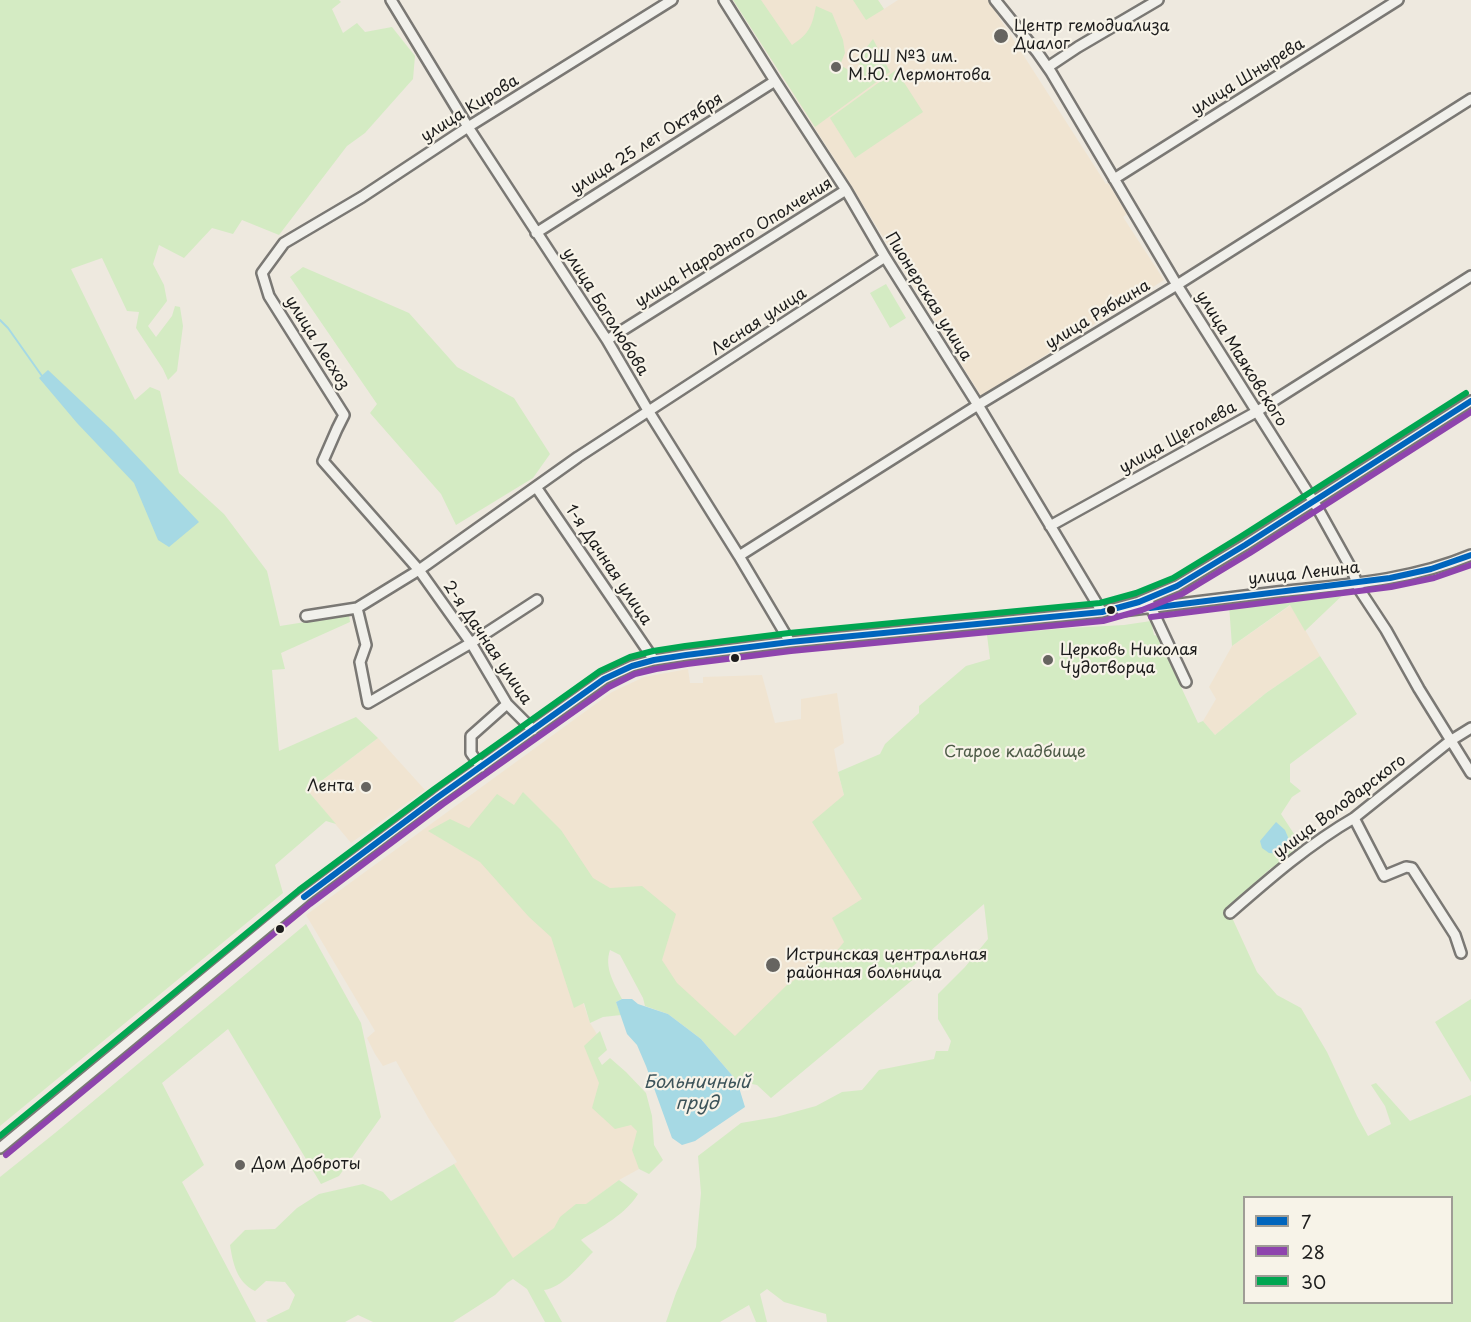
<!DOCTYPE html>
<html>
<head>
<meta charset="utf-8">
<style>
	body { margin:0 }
	#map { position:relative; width:1471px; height:1322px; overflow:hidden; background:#eee9df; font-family:"Playpen Sans",sans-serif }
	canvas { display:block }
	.legend { position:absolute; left:1243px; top:1196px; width:210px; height:108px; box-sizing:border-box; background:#f7f3e8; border:2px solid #9f9d96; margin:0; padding:8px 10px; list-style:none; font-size:18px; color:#1c1c1c }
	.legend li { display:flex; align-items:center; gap:12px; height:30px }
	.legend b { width:30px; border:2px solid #9f9d96 }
</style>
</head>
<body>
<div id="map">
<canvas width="1471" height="1322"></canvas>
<ul class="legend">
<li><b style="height:8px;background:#0065bd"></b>7</li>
<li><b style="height:8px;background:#8e44ad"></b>28</li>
<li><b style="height:8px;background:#00a651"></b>30</li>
</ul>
</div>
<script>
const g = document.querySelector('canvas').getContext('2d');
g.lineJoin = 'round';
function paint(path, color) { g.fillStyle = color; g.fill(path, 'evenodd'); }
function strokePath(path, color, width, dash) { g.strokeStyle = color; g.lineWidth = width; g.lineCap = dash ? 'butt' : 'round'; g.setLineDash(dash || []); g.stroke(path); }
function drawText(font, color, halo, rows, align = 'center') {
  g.font = font + ' "Playpen Sans",sans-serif'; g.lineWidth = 4.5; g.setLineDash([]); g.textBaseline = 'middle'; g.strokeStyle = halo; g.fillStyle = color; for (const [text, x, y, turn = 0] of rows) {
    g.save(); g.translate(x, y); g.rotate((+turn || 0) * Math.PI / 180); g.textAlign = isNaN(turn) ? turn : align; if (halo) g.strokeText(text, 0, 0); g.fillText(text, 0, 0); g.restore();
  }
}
paint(new Path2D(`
	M733,0H878L884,9L898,0H988L1106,184L1108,183L1127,214L1123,217L1164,280L981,396L841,169Z
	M1291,605L1320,656L1266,693L1215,735L1203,721L1216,699L1209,687L1232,646Z
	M688,669L690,683H703V677L762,675L775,723L801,719V699L837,693L844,743L834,749L838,772L844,795L912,967L763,1085L638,951L557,925L590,1023L605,1047L591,1057L642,1131L646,1161L639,1169L619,1180L513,1259L454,1164L457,1162L429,1119L396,1061L383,1066L375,1054L367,1038L375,1031L306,915L612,692L644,677Z
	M378,738L425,790L351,843L308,791Z`), '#f0e4d1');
paint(new Path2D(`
	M0,0H339L341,2L332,9L343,33L357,23L365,32L392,27L415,56L413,79L365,133L347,146L279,235L242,220L233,234L212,228L184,258L159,245L153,264L164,285L167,301L148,326L156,337L172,316L175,306L180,307L183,326L177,371L168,380L163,369L136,328L139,312L127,311L102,258L71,269L135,400L150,387L160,391L179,473L224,514L267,571L280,626L349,615L350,622L281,653L285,669L272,670L279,751L356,717L378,738L308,791L336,824L326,821L275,865L283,893L0,1126Z
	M733,0H761L792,45C810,33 812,26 816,6L832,13L843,40L845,53L840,65L859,76L860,56L873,39L890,72L815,127Z
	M853,0H878L884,9L866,20Z
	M896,70L923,112L855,158L830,118Z
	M303,267L409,313L457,367L514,398L550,454L533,478L456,525L441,494L370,413L377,404L290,277Z
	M886,284L906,318L890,328L870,293Z
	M1348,590L1305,631L1290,605L1232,646L1229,605Z
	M1151,621L1154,635L1157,636L1198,723L1203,721L1215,735L1266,693L1320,656L1357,714L1290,764V782L1301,791L1292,797L1281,814L1300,843V849L1280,864L1271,868L1258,880L1255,886L1229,911L1257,972L1277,995L1301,1008L1327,1052L1357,1116L1368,1136L1391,1124L1385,1106L1371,1085L1376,1083L1410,1121L1471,1095V1322H827L826,1314L784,1302L767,1289L760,1294L767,1322H756L749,1305L720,1322H666L676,1293L696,1247L701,1193L698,1156L741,1123L776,1117L816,1106L842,1092L862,1090L879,1070L934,1059L936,1051H948L951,1041L938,1019V994L965,967L988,939L984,904L912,967L916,977L771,1098L757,1085L737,1081L701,1039L668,1014L645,1006L643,998L620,955L610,950C604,968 614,983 622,999L616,1002L621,1015L603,1017L590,1023L584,1003L574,1008L551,937L529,917L480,862L428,831L450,819L469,828L497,794L514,805L523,792L561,830L593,878L610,888L642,886L676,914L662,960L677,983L735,1036L787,985L836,952L844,942L832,918L862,899L812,822L844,795L838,772L880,754L885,744L919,713V706L966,666L990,659L987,635L1069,628L1124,625ZM1244,1198H1452V1302H1244Z
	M306,924L361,1023L381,1117L339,1176L321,1184L228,1029L162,1083L204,1165L182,1182L256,1322H0V1177L55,1133Z
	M1471,999V1082L1435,1022Z
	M600,1031L607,1050L598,1058L602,1065L610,1058L626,1072L646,1093L652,1116L654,1145L663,1160L649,1174L639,1169L632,1150L637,1131L631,1125L615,1129L592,1108L599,1083L584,1046Z
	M454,1164L513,1258L554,1228L560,1217L576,1204H586L619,1180L638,1194C626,1214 601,1227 581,1240L593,1252C580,1265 562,1288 544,1290L562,1322H545L527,1289L513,1279L507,1283L495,1295L453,1322H373L358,1315L345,1322H268L266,1320L289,1309L295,1295L285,1282L266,1281L255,1291C237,1282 233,1264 230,1245L245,1230L275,1229L297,1208L319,1194L363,1184L383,1192L391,1201Z`), '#d4ebc3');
paint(new Path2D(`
	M48,370L114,432L199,522L169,547L158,540L134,483L77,423L39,378Z
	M1276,822L1285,830L1290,842L1282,854L1269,853L1262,848L1260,841Z
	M622,999H632L638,1004L668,1014L701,1039L737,1081L745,1107L695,1141L682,1145L672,1138L646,1066L637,1045L627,1034L616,1002Z`), '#a6d9e4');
strokePath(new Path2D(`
	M0,320L8,328L42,376`), '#a6d9e4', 2);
const minor = new Path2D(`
	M391,0L468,127L607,340L649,412L739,556L790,642
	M724,0L775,81L846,190L885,257L978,405L1102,612
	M995,0L1037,52L1051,72L1177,285L1317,507L1352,570L1359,589L1386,630L1419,689L1471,773
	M1048,67L1078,47L1158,0
	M1114,179L1398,0
	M536,233L775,81
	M607,340L846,190
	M536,487L654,660
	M1050,526L1256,412L1471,276
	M739,556L978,405L1177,285L1471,99
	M1149,603L1186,682
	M357,608L366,645L360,662L368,703L471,643L537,600
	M1122,611C1174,605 1225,598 1277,592C1342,585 1410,581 1471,555
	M306,616L357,608L419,570L578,457L885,257
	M533,730L507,704L471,643L419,570L323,461L337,429L344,415L269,296L262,273L284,243L362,197L468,127L672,0
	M481,767L471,753V736L507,704
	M1354,818L1384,876L1406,867L1412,868L1455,935L1461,953
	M1230,913C1269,879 1309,844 1354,818L1450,741L1471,728
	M0,1148L304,897L438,797L604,679L632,666L654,660L686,655L790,642L1102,612L1139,602L1177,586L1245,545L1471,401`);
strokePath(minor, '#7a7874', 14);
strokePath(minor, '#f1f0eb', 9);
strokePath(new Path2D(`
	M1150,608L1390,578L1431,569L1471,555
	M304,897L438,797L604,679L632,666L654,660L686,655L790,642L1102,612L1139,602L1177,586L1245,545L1471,401`), '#0065bd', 6);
strokePath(new Path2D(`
	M1151,617L1391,587L1434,578L1471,565
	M6,1155L310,904L443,804L609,687L635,674L656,669L687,664L791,651L1103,621L1142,610L1182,594L1250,553L1471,412`), '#8e44ad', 6);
strokePath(new Path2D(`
	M0,1136L299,890L433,790L600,671L630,657L653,651L685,646L789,633L1100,603L1136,593L1173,578L1240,537L1466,393`), '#00a651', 6);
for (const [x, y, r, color] of [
	[1001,36,8,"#666460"],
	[836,67,6,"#666460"],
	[1111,610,5,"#1c1c1c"],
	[735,658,5,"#1c1c1c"],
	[1048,660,6,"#666460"],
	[366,787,6,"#666460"],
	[280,929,5,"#1c1c1c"],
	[773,965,8,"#666460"],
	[240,1165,6,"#666460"]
]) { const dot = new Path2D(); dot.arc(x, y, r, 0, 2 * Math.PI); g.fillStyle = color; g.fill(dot); strokePath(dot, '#f7f3e8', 2); }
drawText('16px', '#1c1c1c', '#f7f3e8', [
	["Центр гемодиализа",1014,27],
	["Диалог",1014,45],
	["СОШ №3 им.",848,58],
	["М.Ю. Лермонтова",848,76],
	["Церковь Николая",1060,651],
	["Чудотворца",1060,669],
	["Лента",354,787,"right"],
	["Истринская центральная",786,956],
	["районная больница",786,974],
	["Дом Доброты",252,1165]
], 'left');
drawText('16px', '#1c1c1c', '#f7f3e8', [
	["улица Шнырева",1248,77,-32],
	["улица Кирова",470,109,-32],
	["улица 25 лет Октября",647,144,-32],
	["улица Народного Ополчения",734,243,-32],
	["Пионерская улица",928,297,58],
	["улица Боголюбова",605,312,58],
	["улица Рябкина",1098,315,-31],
	["Лесная улица",759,322,-33],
	["улица Лесхоз",317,343,58],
	["улица Маяковского",1241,359,58],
	["улица Щеголева",1178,438,-29],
	["1-я Дачная улица",608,565,56],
	["улица Ленина",1304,574,-6],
	["2-я Дачная улица",487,643,56],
	["улица Володарского",1340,807,-37]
]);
drawText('16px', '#4d5b47', '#f7f3e8', [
	["Старое кладбище",1015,753]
]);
drawText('italic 18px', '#3c5359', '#f7f3e8', [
	["Больничный",697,1083],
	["пруд",697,1104]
]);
</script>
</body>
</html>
